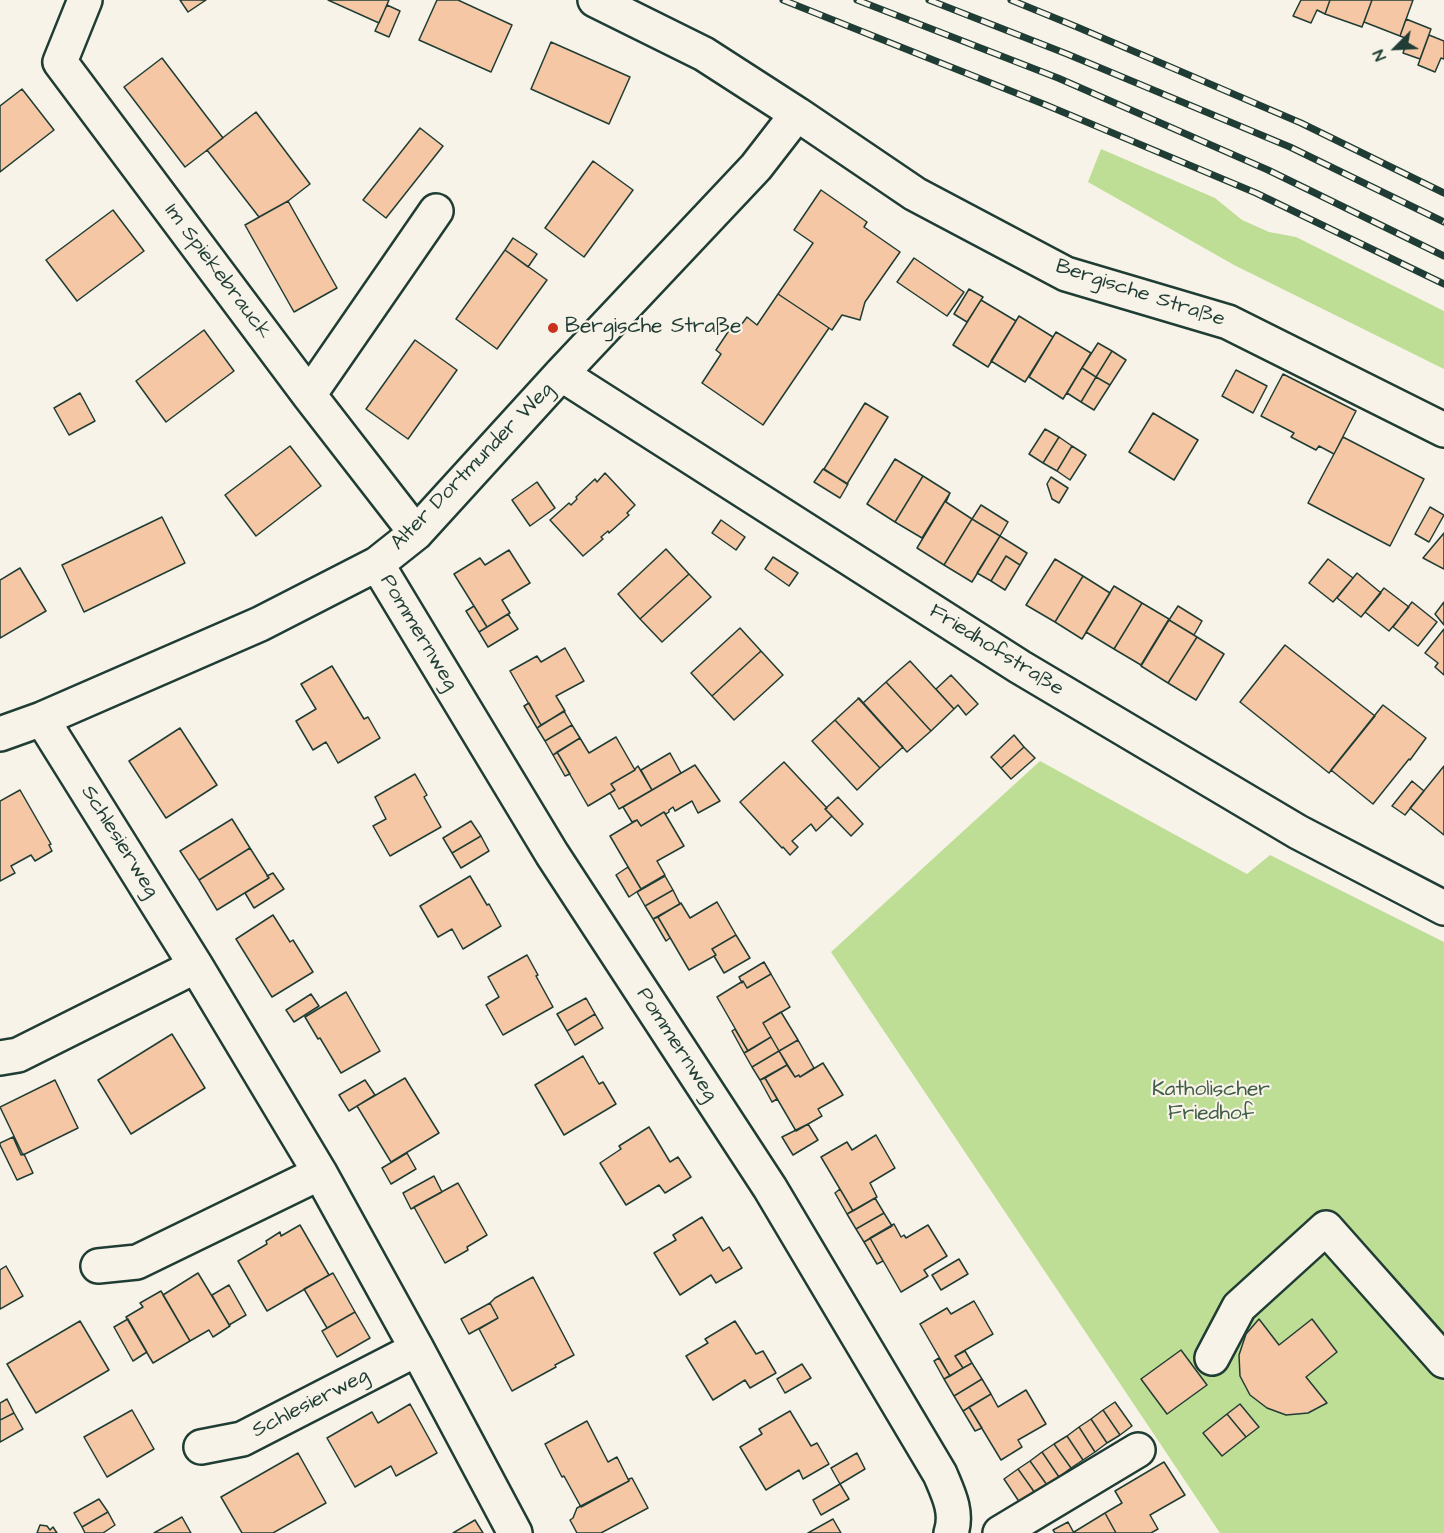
<!DOCTYPE html>
<html>
<head>
<meta charset="utf-8">
<style>
	body { margin:0 }
	#map { position:relative; width:1444px; height:1533px; overflow:hidden; background:#f7f3e8; font-family:"Architects Daughter",sans-serif }
	canvas { display:block }
	.north { position:absolute; left:1366px; top:18px; width:60px; height:60px; -webkit-text-stroke:4px #f7f3e8; paint-order:stroke; rotate:246deg; font-size:16px; font-weight:700; line-height:24px; text-align:center; color:#1f3d34 }
	.north::after { content:''; display:block; margin:auto; width:21px; height:27px; background:#1f3d34; clip-path:polygon(50% 0,100% 100%,50% 72%,0 100%) }
</style>
</head>
<body>
<div id="map">
<canvas width="1444" height="1533"></canvas>
<div class="north">N</div>
</div>
<script>
const g = document.querySelector('canvas').getContext('2d');
g.lineJoin = 'round';
function paint(path, color) { g.fillStyle = color; g.fill(path, 'evenodd'); }
function strokePath(path, color, width, dash) { g.strokeStyle = color; g.lineWidth = width; g.lineCap = dash ? 'butt' : 'round'; g.setLineDash(dash || []); g.stroke(path); }
function drawText(font, color, halo, rows, align = 'center') {
  g.font = font + ' "Architects Daughter",sans-serif'; g.lineWidth = 4.5; g.setLineDash([]); g.textBaseline = 'middle'; g.strokeStyle = halo; g.fillStyle = color; for (const [text, x, y, turn = 0] of rows) {
    g.save(); g.translate(x, y); g.rotate((+turn || 0) * Math.PI / 180); g.textAlign = isNaN(turn) ? turn : align; if (halo) g.strokeText(text, 0, 0); g.fillText(text, 0, 0); g.restore();
  }
}
paint(new Path2D(`
	M1101,149L1215,198L1242,220L1269,232L1296,237L1444,311V369L1234,265L1088,182Z
	M1040,761L1247,874L1270,855L1444,942V1533H1220L831,952Z`), '#bedd95');
const building = new Path2D(`
	M180,0H206L188,12Z
	M328,0H389L379,23Z
	M437,0H458L512,25L491,72L419,40Z
	M1301,0H1330L1325,14L1317,10L1311,23L1293,16Z
	M1330,0H1372L1362,27L1325,14Z
	M1372,0H1413L1400,36L1364,22Z
	M387,5L400,11L389,37L375,31Z
	M1406,19L1431,29L1420,59L1403,53L1408,39L1400,36Z
	M1429,35L1444,41V59L1441,58L1435,72L1418,65Z
	M551,42L630,77L609,124L531,89Z
	M162,58L223,138L185,167L124,87Z
	M22,89L54,130L0,172V106Z
	M256,112L310,184L288,201L259,217L207,150Z
	M420,128L443,146L386,218L363,200Z
	M593,161L633,190L584,257L545,228Z
	M821,190L867,222L864,227L900,252L865,302L860,320L842,315L832,330L778,294L813,243L794,230Z
	M288,201L337,288L294,312L245,225Z
	M113,210L144,251L77,301L46,260Z
	M513,238L537,254L528,267L505,250Z
	M505,250L547,280L497,349L456,319Z
	M914,258L964,292L947,316L897,282Z
	M969,289L983,297L967,322L954,314Z
	M778,294L829,328L763,425L702,383L721,354L716,350L730,329L736,332L747,317L757,325Z
	M981,300L1016,321L988,367L953,345Z
	M1019,316L1053,337L1025,382L991,361Z
	M204,330L234,371L166,422L136,381Z
	M1056,332L1091,353L1063,399L1029,377Z
	M415,340L457,370L408,439L366,409Z
	M1098,343L1112,351L1096,377L1082,368Z
	M1112,351L1126,360L1110,385L1096,377Z
	M1082,368L1096,377L1081,402L1067,393Z
	M1236,370L1267,386L1253,413L1222,396Z
	M1283,374L1356,411L1334,454L1319,446L1316,450L1291,437L1294,433L1261,416Z
	M1096,377L1110,385L1094,410L1081,402Z
	M80,393L95,421L69,435L54,408Z
	M865,403L888,417L847,484L824,469Z
	M1153,413L1198,440L1174,480L1129,452Z
	M1045,429L1059,437L1043,463L1029,454Z
	M1059,437L1072,446L1057,471L1043,463Z
	M1343,437L1424,479L1390,546L1308,503Z
	M290,446L321,486L256,536L225,495Z
	M1072,446L1086,455L1070,480L1057,471Z
	M895,459L923,476L895,522L867,504Z
	M823,469L848,484L840,498L814,482Z
	M605,473L635,505L627,513L629,515L609,533L608,531L601,537L603,539L583,556L550,520L569,503L571,505L577,499L576,497L595,479L597,482Z
	M923,476L950,493L922,538L895,522Z
	M1051,477L1068,488L1059,503L1052,499L1047,484Z
	M537,482L555,508L530,526L512,500Z
	M950,493L946,502L972,519L944,565L917,548Z
	M981,505L1008,522L1000,536L972,519Z
	M1430,507L1444,515L1429,542L1415,534Z
	M162,517L185,563L84,612L62,565Z
	M972,519L1000,536L972,582L944,565Z
	M721,520L745,537L736,550L712,533Z
	M1444,533V569L1423,558Z
	M1000,536L1027,553L1020,565L1006,556L991,581L977,573Z
	M666,549L689,574L640,619L618,594Z
	M509,550L530,583L502,600L510,613L487,627L454,574L480,558L485,565Z
	M1006,556L1020,565L1005,590L991,581Z
	M773,557L798,573L789,586L765,569Z
	M1055,559L1083,576L1055,622L1026,605Z
	M1328,559L1353,578L1333,602L1309,583Z
	M20,568L46,611L0,638V580Z
	M1357,573L1381,593L1361,617L1337,598Z
	M689,574L711,597L662,642L640,619Z
	M1083,576L1110,593L1082,639L1055,622Z
	M1114,586L1142,603L1114,649L1086,632Z
	M1384,588L1409,607L1389,631L1365,612Z
	M1412,602L1437,622L1418,646L1393,627Z
	M1444,602V625L1435,614Z
	M1142,603L1169,619L1141,665L1114,649Z
	M474,606L487,627L479,632L466,611Z
	M1178,606L1202,621L1194,635L1169,620Z
	M508,614L518,629L488,647L479,632Z
	M1169,620L1197,637L1168,683L1141,666Z
	M740,628L761,651L712,696L691,673Z
	M1444,629V675L1435,667L1438,663L1425,653Z
	M1197,637L1224,654L1196,700L1168,683Z
	M1285,645L1375,716L1329,773L1240,702Z
	M565,648L584,681L556,696L565,711L541,725L510,671L537,656L541,662Z
	M761,651L783,675L734,720L712,696Z
	M910,661L954,709L931,731L886,682Z
	M332,666L364,719L368,717L380,738L338,763L326,742L313,750L296,721L316,709L301,684Z
	M951,675L978,704L966,715L958,705L954,709L936,689Z
	M886,682L931,731L907,752L858,698L863,703Z
	M859,698L903,747L880,768L835,720Z
	M529,703L541,725L537,728L524,706Z
	M1383,705L1426,738L1410,760L1409,759L1373,804L1331,770Z
	M564,711L572,725L545,741L537,728Z
	M835,720L880,768L857,790L812,741Z
	M572,725L580,738L553,755L545,741Z
	M180,728L217,785L166,818L129,761Z
	M1014,735L1024,747L1001,768L991,757Z
	M616,737L635,770L611,784L615,790L588,806L557,752L580,738L589,753Z
	M1024,747L1035,758L1011,779L1001,768Z
	M557,752L570,774L565,776L553,755Z
	M670,753L681,773L652,790L641,770Z
	M784,762L827,808L825,809L832,816L816,831L811,824L792,841L798,847L790,855L783,847L782,848L740,802Z
	M695,765L720,801L698,813L692,801L675,811L673,807L669,810V812L666,814L664,812L641,826L637,820L632,822L623,807Z
	M638,766L652,790L619,809L610,793L615,790L611,784L635,770V769Z
	M1444,766V835L1410,808Z
	M415,774L427,795L424,797L441,827L390,856L373,826L386,819L375,797Z
	M1412,781L1424,791L1405,815L1392,806Z
	M20,790L51,844L49,845L52,851L35,861L31,855L11,866L15,873L0,881V801Z
	M838,797L863,824L851,836L825,809Z
	M664,812L684,846L657,861L665,875L641,889L610,836L637,820L641,826Z
	M232,819L250,848L199,880L180,851Z
	M471,821L481,836L452,853L443,838Z
	M481,836L489,851L461,868L452,853Z
	M250,848L269,878L217,910L199,880Z
	M628,867L641,889L629,897L616,875Z
	M273,873L284,889L254,908L245,893L269,878L267,876Z
	M470,876L487,905L489,904L501,926L463,949L452,929L438,937L420,906Z
	M665,876L673,890L645,906L637,892Z
	M673,890L680,904L653,919L645,906Z
	M717,902L736,935L712,949L716,955L689,970L658,917L681,903L690,918Z
	M273,915L290,942L293,940L313,972L272,997L236,939Z
	M658,917L670,938L666,941L653,919Z
	M736,935L750,958L724,973L714,956L716,955L712,949Z
	M527,955L538,975L536,976L553,1007L503,1035L486,1005L499,997L488,977Z
	M764,962L771,974L747,988L743,981L742,983L739,977Z
	M771,974L790,1007L763,1023L771,1037L748,1051L717,997L743,981L747,988Z
	M346,992L380,1051L341,1073L320,1038L318,1039L305,1017Z
	M311,994L319,1006L294,1022L286,1010Z
	M586,998L595,1014L567,1031L557,1014Z
	M781,1012L798,1040L779,1051L763,1023Z
	M595,1014L603,1028L575,1045L567,1031Z
	M735,1029L748,1051L744,1053L732,1031Z
	M172,1034L205,1088L131,1134L98,1080Z
	M771,1037L779,1051L752,1067L744,1053Z
	M798,1040L814,1068L800,1077L799,1075L795,1077L779,1051Z
	M779,1051L787,1065L760,1080L752,1067Z
	M583,1056L599,1084L603,1082L616,1104L564,1135L535,1085Z
	M823,1063L843,1095L818,1109L822,1116L796,1131L765,1078L787,1065L795,1077L799,1075L800,1077Z
	M405,1078L439,1133L391,1162L357,1106Z
	M765,1078L777,1099L772,1102L760,1080Z
	M55,1080L78,1128L23,1155L0,1107Z
	M365,1080L375,1095L349,1111L339,1095Z
	M808,1124L818,1140L793,1155L782,1137Z
	M649,1127L670,1162L678,1157L691,1177L665,1193L659,1185L626,1205L600,1163L621,1149L619,1146Z
	M876,1135L895,1168L870,1183L877,1197L853,1211L821,1157L847,1142L852,1150Z
	M13,1137L21,1155L24,1154L33,1173L17,1180L0,1145V1143Z
	M407,1153L416,1169L391,1184L382,1168Z
	M434,1176L442,1192L411,1209L403,1193Z
	M458,1183L487,1235L467,1247L468,1250L445,1263L414,1207Z
	M840,1189L853,1211L847,1214L835,1193Z
	M875,1198L884,1213L856,1229L847,1214Z
	M884,1213L892,1226L864,1242L856,1229Z
	M702,1217L723,1251L729,1247L742,1268L716,1283L711,1275L680,1295L654,1253L676,1240L673,1235Z
	M894,1224L901,1237L904,1235L906,1238L928,1225L947,1256L924,1270L928,1276L901,1292L870,1238Z
	M300,1225L329,1275L267,1311L238,1261L267,1244L266,1241L280,1232L281,1236Z
	M870,1238L883,1261L877,1264L864,1242Z
	M959,1259L968,1274L941,1290L932,1275Z
	M6,1266L23,1296L0,1309V1270Z
	M198,1273L230,1326L213,1337L209,1330L190,1341L163,1295Z
	M333,1273L355,1312L327,1328L304,1289Z
	M533,1277L574,1355L555,1365L556,1367L512,1391L479,1329L498,1318L490,1303L495,1298Z
	M229,1285L246,1315L229,1325L212,1295Z
	M161,1291L190,1341L153,1363L126,1317L143,1307L140,1303Z
	M974,1301L993,1334L955,1356L963,1368L950,1376L920,1324L947,1308L951,1314Z
	M490,1303L498,1318L469,1334L461,1319Z
	M355,1312L370,1338L337,1357L322,1331Z
	M128,1319L147,1352L133,1361L114,1327Z
	M1259,1319L1279,1345L1312,1319L1337,1352L1306,1377L1327,1403L1308,1413L1286,1415L1267,1408L1250,1395L1240,1376L1239,1355L1246,1334Z
	M80,1321L109,1370L36,1413L7,1364Z
	M735,1321L756,1354L763,1351L776,1373L750,1388L745,1380L713,1400L686,1356L708,1343L705,1339Z
	M1181,1350L1207,1385L1167,1414L1141,1379Z
	M965,1351L972,1363L963,1368L955,1356Z
	M939,1358L950,1376L944,1379L934,1361Z
	M972,1363L982,1379L954,1396L944,1379Z
	M802,1364L811,1378L785,1393L777,1379Z
	M982,1379L991,1394L963,1411L954,1396Z
	M1026,1390L1046,1424L1018,1440L1022,1447L1001,1460L969,1407L991,1394L998,1407Z
	M7,1399L14,1413L0,1420V1403Z
	M1115,1402L1132,1426L1120,1435L1103,1410Z
	M410,1404L437,1453L396,1476L391,1466L355,1487L327,1438L372,1412L378,1423Z
	M1240,1404L1259,1427L1246,1437L1227,1414Z
	M969,1407L982,1428L975,1431L963,1411Z
	M132,1410L154,1449L107,1477L84,1437Z
	M1103,1410L1120,1435L1107,1443L1091,1419Z
	M790,1411L811,1446L817,1443L829,1464L803,1479L799,1470L766,1490L740,1447L762,1434L759,1429Z
	M14,1413L23,1429L0,1442V1420Z
	M1227,1414L1246,1437L1222,1456L1203,1433Z
	M1091,1419L1107,1443L1095,1452L1079,1427Z
	M587,1421L608,1462L617,1457L629,1481L581,1507L564,1476L562,1477L545,1444Z
	M1079,1427L1095,1452L1083,1460L1067,1436Z
	M1067,1436L1083,1460L1071,1468L1054,1444Z
	M1054,1444L1071,1468L1059,1477L1042,1452Z
	M1042,1452L1059,1477L1047,1485L1030,1461Z
	M298,1453L326,1503L273,1533H242L221,1497Z
	M857,1453L865,1469L840,1484L831,1468Z
	M1030,1461L1047,1485L1035,1493L1018,1469Z
	M1164,1462L1185,1495L1150,1515L1158,1529L1151,1533H1116L1105,1513L1122,1503L1115,1491Z
	M1018,1469L1035,1493L1020,1503L1004,1479Z
	M632,1478L648,1508L601,1533H577L570,1520L573,1518L577,1508L629,1481V1479Z
	M840,1484L849,1499L821,1515L813,1500Z
	M99,1499L108,1512L82,1527L74,1513Z
	M108,1512L115,1525L103,1533H85L82,1527Z
	M1105,1513L1116,1533H1074V1532Z
	M182,1517L191,1533H154Z
	M833,1519L841,1533H808Z
	M475,1520L483,1533H453Z
	M1068,1522L1074,1533H1055L1053,1530Z
	M40,1525L47,1526L50,1530L53,1527L57,1533H37Z`);
paint(building, '#f6c7a5');
strokePath(building, '#1f3d34', 1.5);
const minor = new Path2D(`
	M85,0L60,62L309,395L416,533
	M595,0L704,54L797,114L915,194L1066,274L1228,322L1444,430
	M561,374L1020,667L1298,832L1444,908
	M309,395L436,211
	M377,564L552,854L770,1188L940,1474C948,1493 958,1512 951,1533
	M0,734L42,719L260,624L377,564L416,533L561,374L756,167L797,114
	M196,966L320,1173L417,1349L242,1439L201,1447
	M0,1058L18,1055L196,966L42,719
	M98,1266L137,1262L320,1173
	M417,1349L515,1533
	M1212,1358L1239,1307L1326,1228L1444,1361
	M1000,1533L1138,1450`);
strokePath(minor, '#1f3d34', 38);
strokePath(minor, '#f7f3e8', 33);
const rail = new Path2D(`
	M783,0L1046,105L1256,193L1444,284
	M857,0L1058,78L1268,170L1444,256
	M929,0L1067,54L1290,147L1444,222
	M1011,0L1077,27L1301,123L1444,193`);
strokePath(rail, '#1f3d34', 7);
strokePath(rail, '#f7f3e8', 4.5, [14]);
for (const [x, y, r, color] of [
	[553,328,6,"#c8321e"]
]) { const dot = new Path2D(); dot.arc(x, y, r, 0, 2 * Math.PI); g.fillStyle = color; g.fill(dot); strokePath(dot, '#f7f3e8', 2); }
drawText('21px', '#1f3d34', '#f7f3e8', [
	["Im Spiekebrauck",217,272,53],
	["Bergische Straße",1140,294,18],
	["Alter Dortmunder Weg",473,467,-46],
	["Pommernweg",418,633,59],
	["Friedhofstraße",996,651,32],
	["Schlesierweg",119,842,58],
	["Pommernweg",676,1045,57],
	["Schlesierweg",311,1404,-27]
]);
drawText('21px', '#1f3d34', '#f7f3e8', [
	["Bergische Straße",565,328]
], 'left');
drawText('21px', '#3f5d47', '#f7f3e8', [
	["Katholischer",1211,1091],
	["Friedhof",1211,1115]
]);
</script>
</body>
</html>
